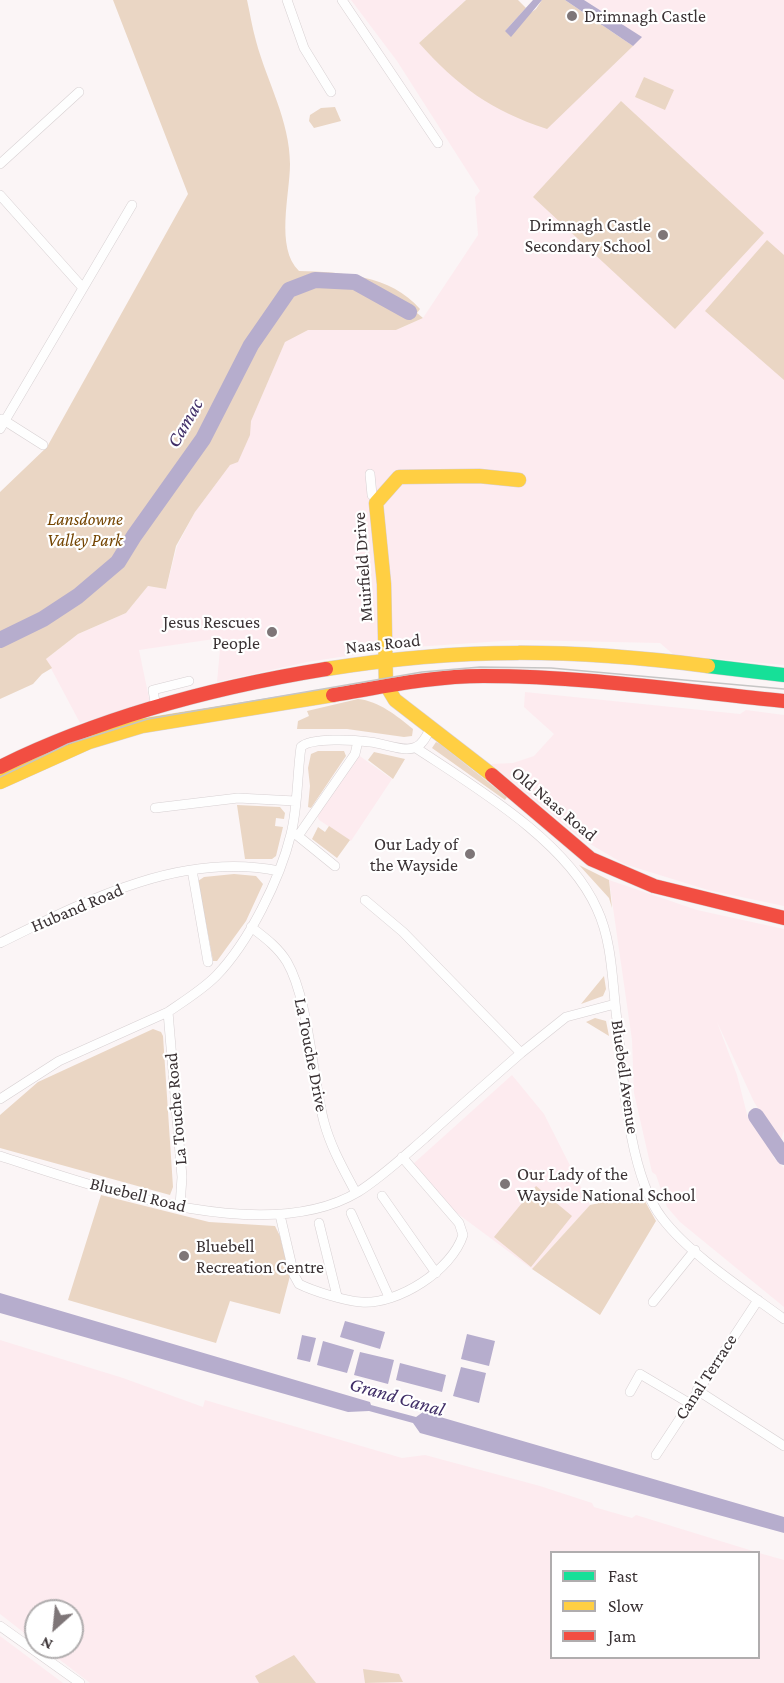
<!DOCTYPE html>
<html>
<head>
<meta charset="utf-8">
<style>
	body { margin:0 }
	#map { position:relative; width:784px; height:1683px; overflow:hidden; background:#fbf5f6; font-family:"Crimson Pro",serif }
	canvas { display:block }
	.legend { position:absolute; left:550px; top:1551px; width:210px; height:108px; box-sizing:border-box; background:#fff; border:2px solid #b0adae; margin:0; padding:8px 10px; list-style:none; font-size:18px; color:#3a3234 }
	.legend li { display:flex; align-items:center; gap:12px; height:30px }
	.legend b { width:30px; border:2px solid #b0adae }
	.north { position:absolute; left:24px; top:1599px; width:60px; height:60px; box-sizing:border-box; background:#fff; border:2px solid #b0adae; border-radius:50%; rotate:207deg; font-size:16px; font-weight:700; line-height:24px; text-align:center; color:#3a3234 }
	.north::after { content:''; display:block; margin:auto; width:21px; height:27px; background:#7e7678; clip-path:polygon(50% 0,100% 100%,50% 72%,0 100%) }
</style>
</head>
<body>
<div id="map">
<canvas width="784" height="1683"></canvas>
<ul class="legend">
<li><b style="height:8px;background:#16e098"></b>Fast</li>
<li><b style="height:8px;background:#ffcf43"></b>Slow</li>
<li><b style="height:8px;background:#f24e42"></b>Jam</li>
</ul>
<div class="north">N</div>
</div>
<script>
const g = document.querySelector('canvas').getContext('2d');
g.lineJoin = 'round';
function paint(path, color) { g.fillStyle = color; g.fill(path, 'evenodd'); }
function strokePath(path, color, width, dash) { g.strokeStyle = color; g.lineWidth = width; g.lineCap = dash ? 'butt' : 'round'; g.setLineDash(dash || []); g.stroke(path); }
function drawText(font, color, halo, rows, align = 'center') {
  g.font = font + ' "Crimson Pro",serif'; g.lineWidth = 4.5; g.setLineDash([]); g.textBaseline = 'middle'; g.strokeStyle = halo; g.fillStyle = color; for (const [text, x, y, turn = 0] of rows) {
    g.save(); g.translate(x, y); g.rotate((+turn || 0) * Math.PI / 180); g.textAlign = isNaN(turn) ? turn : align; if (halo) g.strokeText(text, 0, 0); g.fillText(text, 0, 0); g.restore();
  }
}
paint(new Path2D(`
	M351,0H466L419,43L641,37L584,0H784V665L674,655L660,643L517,640L400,648L307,662L217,682L221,638L139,650L150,703L80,723L46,659L78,634L126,613L148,586L166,589L177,546L291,330H396L423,318L478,235L475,197L480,191L397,61Z
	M525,692L740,714L746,710L784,715V906L708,890L624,864L580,838L491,764L513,763L534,756L554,734L524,707Z
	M357,754L392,779L351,841L319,820L315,811Z
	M609,880L697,910L784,929V1131L780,1142L754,1102L717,1022L737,1075L748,1118L769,1143L774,1158L784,1168V1307L680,1222L667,1207L656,1175L652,1172L634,1093L632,1040Z
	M512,1075L544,1114L590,1205L532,1269L446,1205L413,1164Z
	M0,1340L123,1378L203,1407L205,1400L402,1458L425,1455L540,1486L592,1503L594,1507L632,1518L636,1515L756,1552H552V1658H758L759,1553L784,1560V1683H90L43,1647H72V1611H36V1642L0,1614Z
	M0,1636L63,1683H0Z`), '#fdebef');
paint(new Path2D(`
	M113,0H247C250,13 252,27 256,41C267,82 290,121 290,164C290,194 275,248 299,271C341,272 391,275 420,309L417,313L423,318L396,330H308L285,342L251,421L250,435L238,462L230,465L195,512L176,546L166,589L148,586L126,613L78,634L46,659L52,668L42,674L33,684L0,699V492L47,447L188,194Z
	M466,0H518L526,8L505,31L536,9L542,0H565L633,46L547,129C492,111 457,86 419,43Z
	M644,77L674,90L665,110L635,97Z
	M621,101L764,233L675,329L533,197Z
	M335,107L341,121L314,128L309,121L310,115L321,108Z
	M767,240L784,255V380L705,311Z
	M358,699C379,701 397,716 413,729L412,736L404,737L347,729H297L298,721L309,716L307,711Z
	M436,742L440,744L507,797L505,800L432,748Z
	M318,751H344L346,756L311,808L308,807L310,786L308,768L311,754Z
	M374,752L405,759L393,779L368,760Z
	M237,805L280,807L285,813L284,819L276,818L275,826L283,827L276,856L272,859H245Z
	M329,826L350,840L337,858L312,839L318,827L325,832Z
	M579,865L609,880L612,908L609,898Z
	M234,874L256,876L263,884L246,921L217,961H213L198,881L204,877Z
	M604,976L606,989L603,996L581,1004Z
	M595,1018L606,1021L609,1036L586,1022Z
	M153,1029L161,1032L163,1036L173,1187L170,1195L0,1148V1115L38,1082Z
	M536,1186L572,1216L531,1267L494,1237Z
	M641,1194L656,1221L600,1315L532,1269L590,1205Z
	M101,1195L209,1222L275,1226L280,1236L290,1276L280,1314L230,1301L216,1343L68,1300Z
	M294,1655L316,1683H259L255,1676Z
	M363,1669L399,1674L403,1682L365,1683Z`), '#ead6c4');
paint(new Path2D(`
	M533,0H542L511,37L505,31Z
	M565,0H584L642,37L633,46Z
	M0,1293L370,1402L371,1405L416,1417L423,1412L784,1517V1533L420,1433L413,1423L369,1411L348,1412L0,1313Z
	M345,1321L385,1332L380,1349L340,1337Z
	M467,1334L495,1341L489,1366L461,1359Z
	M302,1335L316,1338L310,1362L297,1359Z
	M323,1341L354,1350L347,1373L317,1365Z
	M360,1352L394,1360L388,1384L354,1375Z
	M400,1363L446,1375L442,1392L396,1380Z
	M461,1367L486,1373L479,1403L453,1396Z`), '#b6adcd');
strokePath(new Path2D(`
	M0,640L43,619L78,596L118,562L134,536L203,439L251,345L289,290L315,280L355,282L409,312
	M756,1116L784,1157`), '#b6adcd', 16);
const street = new Path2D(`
	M287,0L304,48L331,92
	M342,0L438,143
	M0,164L79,92
	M0,195L83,288
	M2,419L43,445
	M0,429L132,205
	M370,474L372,495L379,499
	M156,708L153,690L189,681
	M416,748C475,787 567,841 597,909C613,943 612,984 617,1020C623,1075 628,1174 662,1218C690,1255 746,1291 784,1319
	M155,808L238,798L295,801
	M292,833L298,836L355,754L358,741
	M298,836L335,866
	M192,870L208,962
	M251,927C264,937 278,947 287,962C309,1000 312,1077 324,1122C331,1148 344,1170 356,1193
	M0,943C85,901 181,851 279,871
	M521,1053L566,1017L615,1004
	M0,1099L59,1061L168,1012
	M0,1156C95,1187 265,1248 358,1192C382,1177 403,1157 425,1138C457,1109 489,1081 521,1053L403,932L365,900
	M382,1196L436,1273
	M180,1206L182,1177L168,1012C184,1001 202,990 216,976C249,942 280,879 291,834C298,806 297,775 301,747C311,737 356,740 370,742C383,743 405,753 416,747C423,744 427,735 430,729
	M351,1213L389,1297
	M280,1215L294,1275L299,1284C313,1291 345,1301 361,1302C398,1305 452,1270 463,1235L459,1223L402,1157
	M319,1223L337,1296
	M653,1302L695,1250
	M697,1390L784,1446
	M630,1392L640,1374L689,1403
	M656,1455L758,1300
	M0,1626L80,1683`);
const fast = new Path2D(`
	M708,666L784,675`);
const slow = new Path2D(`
	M326,669C461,647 574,649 708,666
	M492,775L395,700L386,685L384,584L376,503L399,477L479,476L519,480
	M0,782L89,742L142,726L333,695`);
const jam = new Path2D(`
	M333,695C382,687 433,676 483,676C583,676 684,691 784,701
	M0,767C101,717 215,687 326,669
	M492,775L591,859L654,886L784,918`);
strokePath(street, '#d7d0d2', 10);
strokePath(fast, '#d7d0d2', 15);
strokePath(slow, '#d7d0d2', 15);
strokePath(jam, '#d7d0d2', 15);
strokePath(street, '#fefefe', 9);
strokePath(fast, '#16e098', 14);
strokePath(slow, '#ffcf43', 14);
strokePath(jam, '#f24e42', 14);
strokePath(new Path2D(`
	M0,777L68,744L148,719L422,672L480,667L551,668L784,689`), '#c6c5c5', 1.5);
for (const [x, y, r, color] of [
	[572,16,6,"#7e7678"],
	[663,235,6,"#7e7678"],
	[272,632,6,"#7e7678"],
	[470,854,6,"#7e7678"],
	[505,1184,6,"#7e7678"],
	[184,1256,6,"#7e7678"]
]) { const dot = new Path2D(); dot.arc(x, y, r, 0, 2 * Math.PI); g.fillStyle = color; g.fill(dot); strokePath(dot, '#fff', 2); }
drawText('18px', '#3a3234', '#fff', [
	["Drimnagh Castle",584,16],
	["Drimnagh Castle",651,225,"right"],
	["Secondary School",651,246,"right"],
	["Jesus Rescues",260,622,"right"],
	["People",260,643,"right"],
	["Our Lady of",458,844,"right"],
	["the Wayside",458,865,"right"],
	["Our Lady of the",517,1174],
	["Wayside National School",517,1195],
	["Bluebell",196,1246],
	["Recreation Centre",196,1267]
], 'left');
drawText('italic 18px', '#744502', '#fff', [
	["Lansdowne",85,519],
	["Valley Park",85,540]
]);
drawText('18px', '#3a3234', '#fff', [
	["Muirfield Drive",363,567,-94],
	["Naas Road",383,644,-6],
	["Old Naas Road",554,804,40],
	["Huband Road",77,908,-23],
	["La Touche Drive",311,1055,79],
	["Bluebell Avenue",625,1077,82],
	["La Touche Road",176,1109,-95],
	["Bluebell Road",138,1195,14],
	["Canal Terrace",706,1377,-57]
]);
drawText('italic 20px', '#402e67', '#fff', [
	["Camac",185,423,-60],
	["Grand Canal",397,1397,16]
]);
</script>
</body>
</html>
